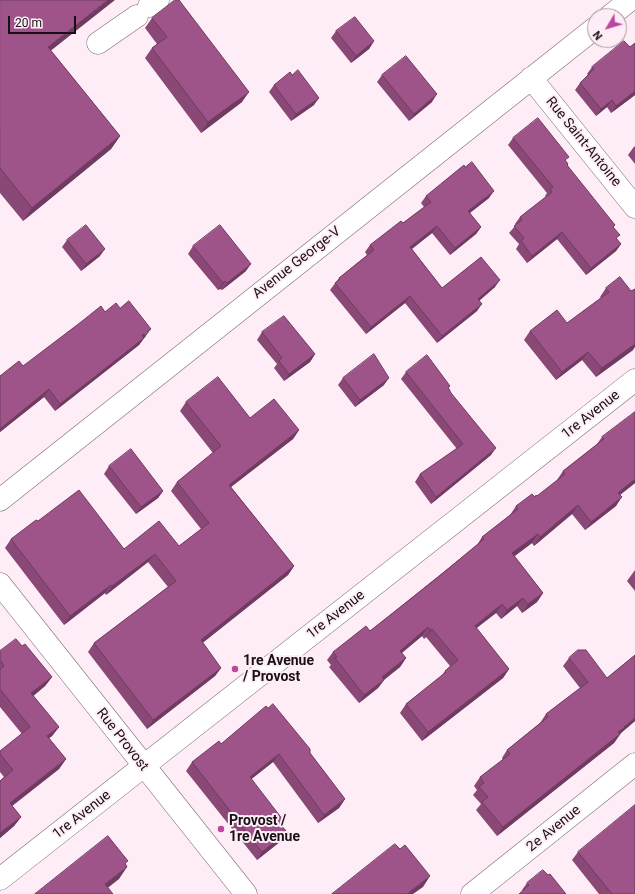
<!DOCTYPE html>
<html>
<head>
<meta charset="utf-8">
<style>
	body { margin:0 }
	#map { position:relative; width:635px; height:894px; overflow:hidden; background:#feedf7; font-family:Roboto,sans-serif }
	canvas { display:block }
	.north { position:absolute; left:587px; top:8px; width:40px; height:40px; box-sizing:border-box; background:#feedf7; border:1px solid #a2959c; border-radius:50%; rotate:232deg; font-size:11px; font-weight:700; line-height:16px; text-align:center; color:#171014 }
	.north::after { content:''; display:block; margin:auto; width:14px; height:18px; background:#bd479d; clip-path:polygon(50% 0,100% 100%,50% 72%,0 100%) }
	.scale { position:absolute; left:8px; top:16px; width:68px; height:18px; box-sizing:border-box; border:2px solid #171014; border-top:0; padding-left:5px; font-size:12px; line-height:14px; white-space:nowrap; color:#171014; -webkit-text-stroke:3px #feedf7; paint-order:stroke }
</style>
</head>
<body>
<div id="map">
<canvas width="635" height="894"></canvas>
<div class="north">N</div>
<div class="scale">20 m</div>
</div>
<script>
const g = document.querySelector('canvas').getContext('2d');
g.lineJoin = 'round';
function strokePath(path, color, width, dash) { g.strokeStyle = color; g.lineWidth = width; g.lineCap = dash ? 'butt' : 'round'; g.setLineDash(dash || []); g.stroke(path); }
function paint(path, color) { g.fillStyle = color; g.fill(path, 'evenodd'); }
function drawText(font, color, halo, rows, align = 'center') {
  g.font = font + ' Roboto,sans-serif'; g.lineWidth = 4; g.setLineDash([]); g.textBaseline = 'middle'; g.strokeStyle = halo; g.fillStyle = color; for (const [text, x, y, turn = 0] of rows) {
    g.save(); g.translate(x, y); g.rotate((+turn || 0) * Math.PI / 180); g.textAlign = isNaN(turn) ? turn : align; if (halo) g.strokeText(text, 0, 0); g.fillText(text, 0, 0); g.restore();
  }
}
const minor = new Path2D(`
	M149,6L158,0
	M610,16L630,0
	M98,43L137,16
	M531,78L635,207
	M0,500L595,28
	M0,584L246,894
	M0,879L635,380
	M472,894L635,764`);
strokePath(minor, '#7b6975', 23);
strokePath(minor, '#fff', 22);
paint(new Path2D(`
	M0,0L51,51L120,136L111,149L23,221L0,193Z
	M152,18L242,102L201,133L145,58L152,48L157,44L145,28Z
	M336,31L374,41L369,49L351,63L331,38Z
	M592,67L635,95L611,113L607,107L596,116L575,90L580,83L588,75L587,74Z
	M292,75L314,105L291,121L269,92L274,85Z
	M382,75L432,102L409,121L377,82Z
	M513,138L566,162L568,164L567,166L613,228L617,240L621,244L616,251L586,275L557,239L527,263L516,249L519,244L509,233L516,225L515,224L520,217L546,197L545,196L547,193L508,145Z
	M635,146V164L628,155L633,148Z
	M426,196L489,198L470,213L481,227L476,234L450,255L432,233L412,249L442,288L495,287L479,301L477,311L437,343L405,303L366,334L330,290L339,278L367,255L365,252L370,245L403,223L424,207L421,203Z
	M67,240L100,256L81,271L62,247Z
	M193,246L246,271L222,290L220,289L218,290L188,254Z
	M620,277L633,350L596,377L582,360L556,380L524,340L530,331L567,323L601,298L600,297L606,288Z
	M120,308L146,336L144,338L139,345L55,411L44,397L0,432V376L23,366L105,312Z
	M262,332L315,354L310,362L284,381L274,368L277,364L257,340Z
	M406,372L450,386L448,388L491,455L431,504L415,482L420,474L457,449L401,379Z
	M343,378L384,385L355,407L338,385Z
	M186,402L299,430L293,439L231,487L294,566L288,575L202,643L221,668L215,676L147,729L88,652L94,643L168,587L148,562L106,595L105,593L64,625L5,548L11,539L38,521L124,549L179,546L201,529L171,491L177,482L213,453L180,411Z
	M602,437L635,483L620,495L616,506L585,530L572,514L534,546L532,543L514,556L543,593L537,602L522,613L517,606L501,619L496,613L476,628L509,669L503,678L422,741L400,713L406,704L441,677L445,671L450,666L426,637L424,639L422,636L402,653L406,658L400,667L384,680L378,688L359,703L329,667L331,665L327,660L333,652L370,631L477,545L482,537L510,515L516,506L535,497L537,496L558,480H557L563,471L597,444Z
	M109,466L163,491L158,498L136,514L104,474Z
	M635,570V591L627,581Z
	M22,646L52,677L45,686L33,696L59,727L52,736L49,738L66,759L59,769L12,806L21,817L14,826L0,838V781L4,777L0,772V751L22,734L0,707V651Z
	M635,655V721L621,733L614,743L497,836L476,810L481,804L473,795L477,790L474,786L480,777L503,760L502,758L507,750L540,723L546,714L580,688L563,666L569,658L607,678Z
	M221,744L310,753L345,799L339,808L318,823L273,762L251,779L280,824L287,832L281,841L257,860L186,771L192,762Z
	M578,852L635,894H599L572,860Z
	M527,883L566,894L523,891L522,890Z`), '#894876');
paint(new Path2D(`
	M108,0H115L39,60L48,47Z
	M374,41L369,49L351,63L356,56Z
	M635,91V95L611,113L616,106Z
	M249,92L242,102L201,133L208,122Z
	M437,94L432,102L409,121L414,114Z
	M319,98L314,105L291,121L296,114Z
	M612,100L607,107L596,116L601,109Z
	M120,136L111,149L23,221L32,208Z
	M494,191L489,198L463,218L468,211Z
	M437,226L432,233L405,254L410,247Z
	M481,227L476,234L450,255L455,248Z
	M562,232L557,239L527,263L532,256Z
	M621,244L616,251L586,275L591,268Z
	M105,249L100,256L81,271L86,264Z
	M251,264L246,271L222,290L227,283Z
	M500,280L495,287L473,306L478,299Z
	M225,281L220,289L218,290L223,283Z
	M410,296L405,303L366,334L371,327Z
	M482,304L477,311L437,343L442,336Z
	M151,329L139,345L55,411L60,404Z
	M635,344V347L633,350L596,377L602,368Z
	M588,352L582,360L556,380L562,372Z
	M315,354L310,362L284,381L289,374Z
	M389,378L384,385L355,407L360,400Z
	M49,389L44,397L0,432V429Z
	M299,430L293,439L223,493L229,485Z
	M496,448L491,455L431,504L436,497Z
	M635,479V483L612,501L618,493Z
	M163,491L158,498L136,514L141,507Z
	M622,497L616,506L585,530L591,522Z
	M578,505L572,514L534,546L540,537Z
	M538,534L532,543L507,562L512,553Z
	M155,554L148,562L106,595L112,586Z
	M294,566L288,575L195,649L201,640Z
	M111,585L105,593L64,625L70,616Z
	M543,593L537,602L522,613L528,604Z
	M523,598L517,606L501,619L507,610Z
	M502,604L496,613L469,634L475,626Z
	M428,627L422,636L394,659L400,651Z
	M432,629L426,637L424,639L430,630Z
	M406,658L400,667L376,686L382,677Z
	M221,668L215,676L147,729L153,720Z
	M509,669L503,678L422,741L428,732Z
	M52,677L45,686L25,703L31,693Z
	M384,680L378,688L359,703L364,695Z
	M635,718V721L621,733L614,743L497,836L503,827L618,732L624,727Z
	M59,727L52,736L40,745L47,736Z
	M279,754L273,762L244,785L250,777Z
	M66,759L59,769L3,813L10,803Z
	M345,799L339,808L318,823L324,815Z
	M21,817L14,826L0,838V833Z
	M287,832L281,841L257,860L262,852Z
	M127,867L119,879L100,894L105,884Z
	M430,876L423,887L413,894H407Z`), '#6f3b60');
const building = new Path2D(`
	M0,0H108L48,47L120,136L32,208L0,168Z
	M175,0H179L249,92L208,122L152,48L167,37L152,18Z
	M355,17L374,41L356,56L336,31Z
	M624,41L630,47L635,43V91L616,106L612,100L601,109L580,83L594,69L592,67Z
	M406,56L437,94L414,114L382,75Z
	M298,70L319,98L296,114L274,85L290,72L292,75Z
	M538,118L569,157L565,160L568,164L567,165L615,225L613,227L620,235L616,238L621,244L591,268L562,232L532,256L521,241L524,238L514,226L522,220L520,217L552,192L550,189L553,187L513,138Z
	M472,162L494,191L468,211L481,227L455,248L437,226L410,247L442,288L481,257L500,280L478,299L482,304L442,336L410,296L371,327L335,283L340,279L339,278L374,250L370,245L401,221L403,223L431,202L426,196L464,165L465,167Z
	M86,225L105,249L86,264L67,240Z
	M220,225L251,264L227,283L225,281L223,283L193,246Z
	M620,277L631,291L635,289V344L602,368L588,352L562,372L530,331L557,310L567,323L609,292L606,288Z
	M129,301L151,329L142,335L144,338L60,404L49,389L0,429V376L19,361L23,366L81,322L101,306L105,312L116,303L120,308Z
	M284,316L315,354L289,374L279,361L282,358L262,332Z
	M374,354L389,378L360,400L343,378Z
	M427,355L450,386L448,387L451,393L496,448L436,497L420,474L463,444L406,372Z
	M218,377L250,418L274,399L299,430L229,485L294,566L201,640L221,668L153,720L94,643L176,581L155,554L112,586L111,585L70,616L11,539L36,520L38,521L79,490L124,549L159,521L179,546L209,523L177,482L221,446L186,402Z
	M635,412V479L618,493L622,497L591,522L578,505L540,537L538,534L512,553L543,593L528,604L523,598L507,610L502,604L475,626L509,669L428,732L406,704L446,672L445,671L458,660L432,629L430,630L428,627L400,651L406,658L382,677L384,680L364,695L335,658L337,657L333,652L366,626L370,631L437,578L484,539L482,537L518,509L516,506L532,494L535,497L536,495L537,496L565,474L563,471L604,439L602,437Z
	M131,449L163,491L141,507L109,466Z
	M16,639L22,646L25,644L52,677L31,693L59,727L47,736L66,759L10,803L21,817L0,833V781L13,770L0,754V751L30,727L0,689V669L4,666L0,660V651Z
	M578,650H586L607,678L635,655V718L624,727V728L618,732L620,734L503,827L482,802L488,797L479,787L484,783L480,777L510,754L507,750L548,717L546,714L588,682L569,658Z
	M273,704L310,749V753L345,799L324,815L279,754L250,777L283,820L279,823L287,832L262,852L192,762L219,741L221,744L266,706L268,708Z
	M635,805V894H612L578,852Z
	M108,836L128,861L125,863L127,867L105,884L113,894H35Z
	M395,844L400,849L405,845L430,876L407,894H332Z
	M543,870L548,875L550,874L566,894H519L529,885L527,883Z`);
paint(building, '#9f5489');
strokePath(building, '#6f3b60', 1);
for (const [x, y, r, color] of [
	[235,669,4,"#bd479d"],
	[221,829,4,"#bd479d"]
]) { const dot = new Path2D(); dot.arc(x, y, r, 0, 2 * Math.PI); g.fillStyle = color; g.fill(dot); strokePath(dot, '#feedf7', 1.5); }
drawText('14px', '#171014', '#feedf7', [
	["Rue Saint-Antoine",583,142,51],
	["Avenue George-V",297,263,-38],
	["1re Avenue",591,415,-38],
	["1re Avenue",336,615,-38],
	["Rue Provost",122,740,52],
	["1re Avenue",82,815,-38],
	["2e Avenue",554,829,-39]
]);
drawText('bold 14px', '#171014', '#feedf7', [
	["1re Avenue",243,661],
	["/ Provost",243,677],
	["Provost /",229,821],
	["1re Avenue",229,837]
], 'left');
</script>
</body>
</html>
